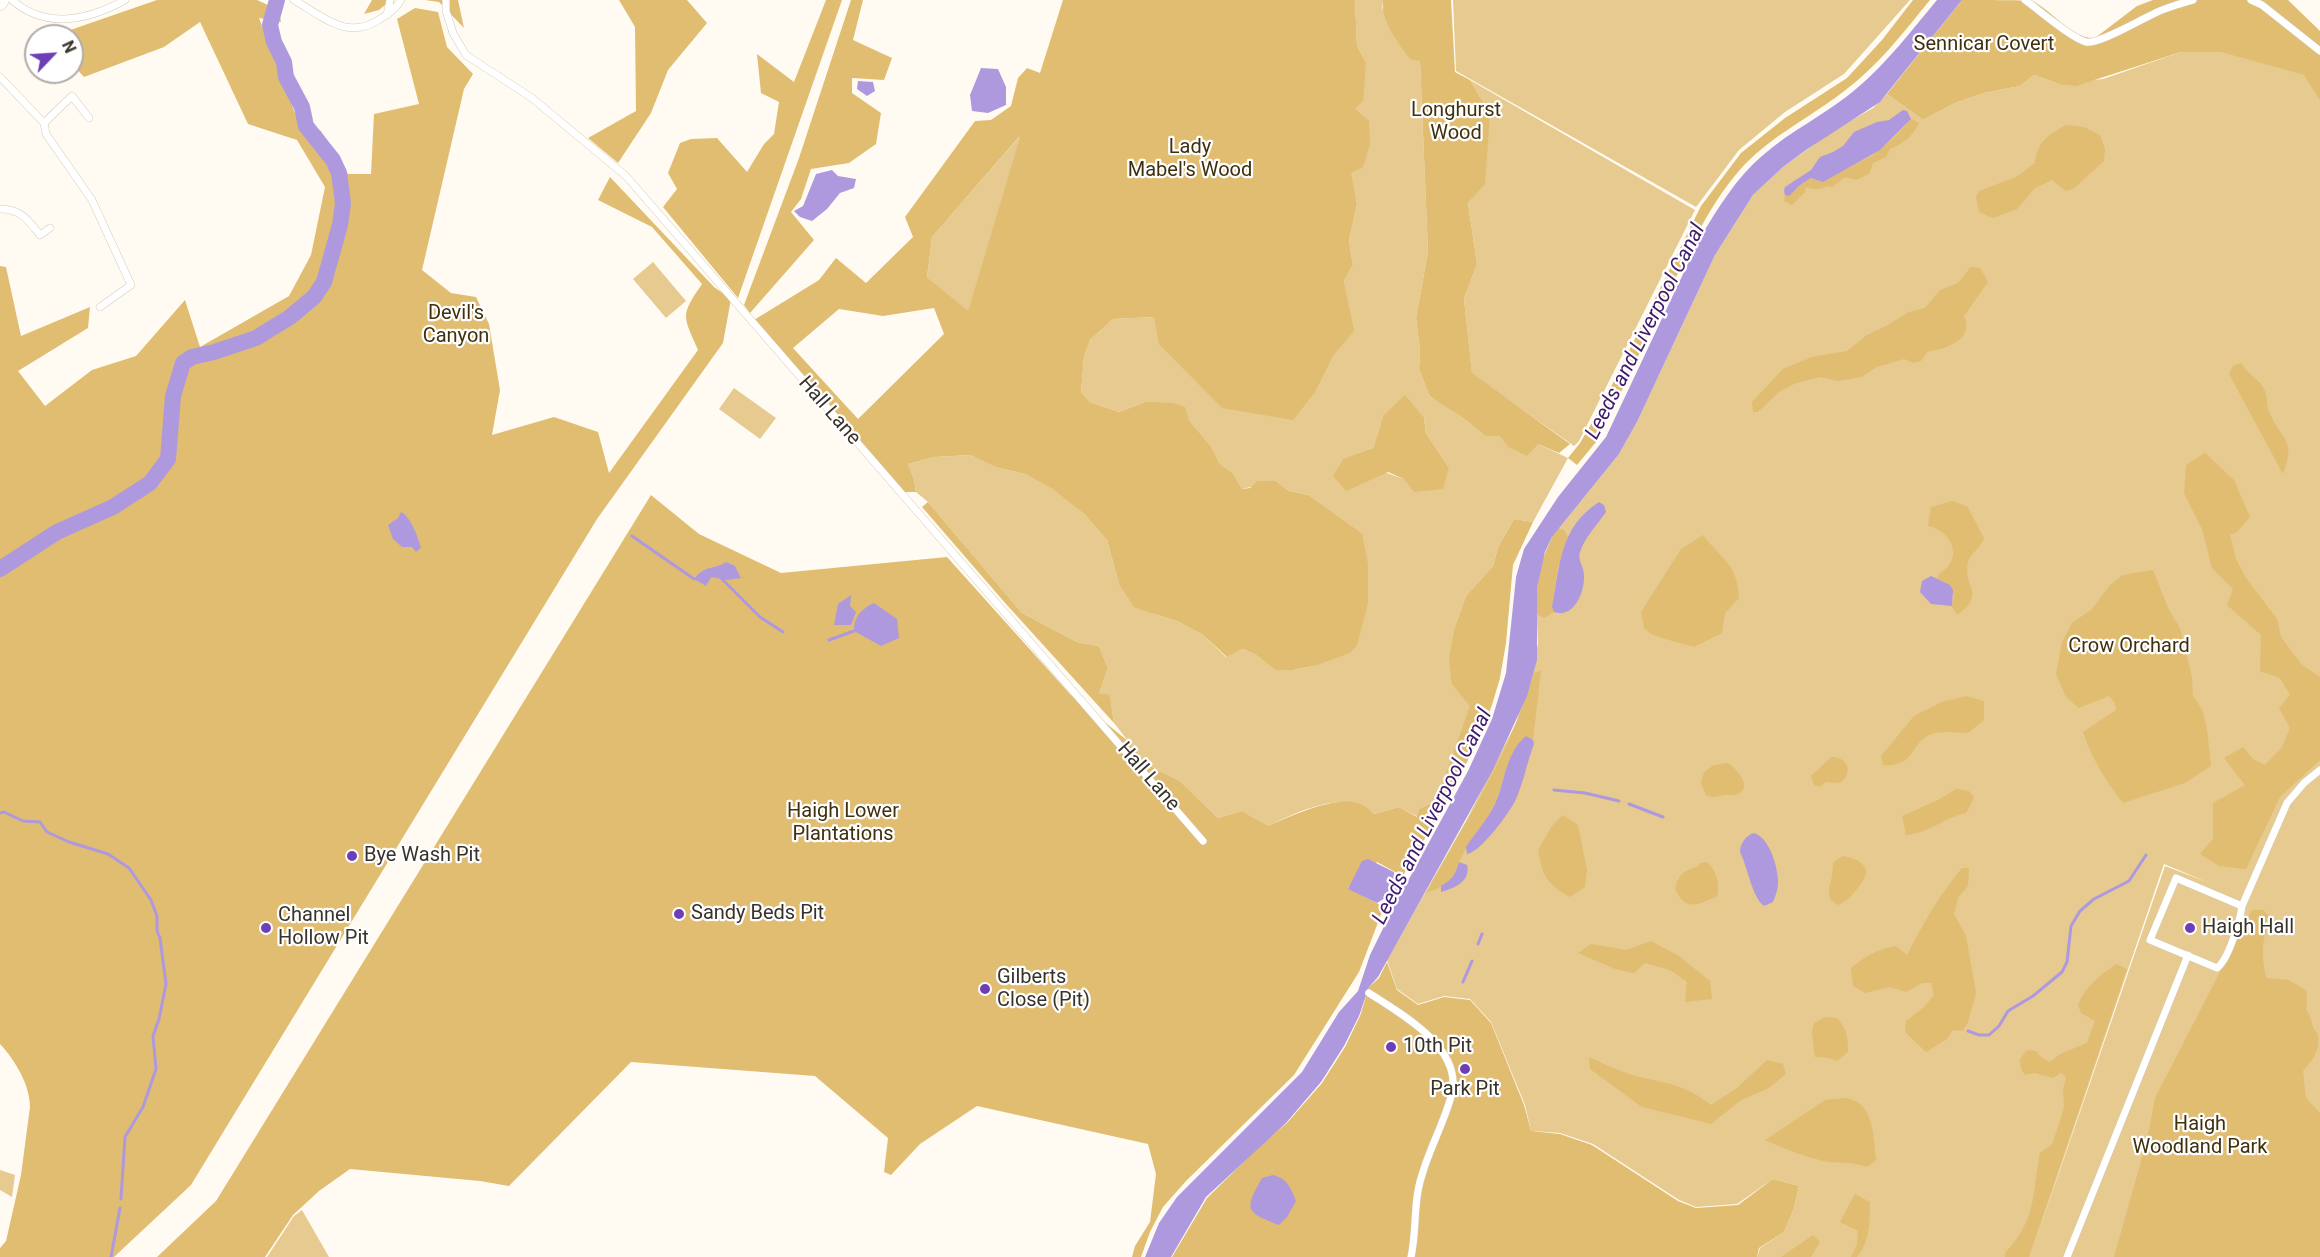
<!DOCTYPE html>
<html>
<head>
<meta charset="utf-8">
<style>
	body { margin:0 }
	#map { position:relative; width:2320px; height:1257px; overflow:hidden; background:#fffbf3; font-family:Roboto,sans-serif }
	canvas { display:block }
	.north { position:absolute; left:24px; top:24px; width:60px; height:60px; box-sizing:border-box; background:#fff; border:2px solid #afadaa; border-radius:50%; rotate:65deg; font-size:16px; font-weight:700; line-height:24px; text-align:center; color:#37332b }
	.north::after { content:''; display:block; margin:auto; width:21px; height:27px; background:#6e3eb6; clip-path:polygon(50% 0,100% 100%,50% 72%,0 100%) }
</style>
</head>
<body>
<div id="map">
<canvas width="2320" height="1257"></canvas>
<div class="north">N</div>
</div>
<script>
const g = document.querySelector('canvas').getContext('2d');
g.lineJoin = 'round';
function paint(path, color) { g.fillStyle = color; g.fill(path, 'evenodd'); }
function strokePath(path, color, width, dash) { g.strokeStyle = color; g.lineWidth = width; g.lineCap = dash ? 'butt' : 'round'; g.setLineDash(dash || []); g.stroke(path); }
function drawText(font, color, halo, rows, align = 'center') {
  g.font = font + ' Roboto,sans-serif'; g.lineWidth = 4.5; g.setLineDash([]); g.textBaseline = 'middle'; g.strokeStyle = halo; g.fillStyle = color; for (const [text, x, y, turn = 0] of rows) {
    g.save(); g.translate(x, y); g.rotate((+turn || 0) * Math.PI / 180); g.textAlign = isNaN(turn) ? turn : align; if (halo) g.strokeText(text, 0, 0); g.fillText(text, 0, 0); g.restore();
  }
}
paint(new Path2D(`
	M1355,0H1383L1382,8L1420,61L1428,252L1416,318L1420,349L1419,369L1429,395L1437,402L1462,417L1485,436H1499L1507,446L1538,444L1568,458L1533,522L1514,519L1498,547L1493,566L1466,596L1455,626L1452,685L1471,706L1436,801L1419,809L1418,817L1399,807L1374,814C1369,810 1364,805 1359,803C1328,798 1295,812 1269,826L1242,811L1218,818L1180,781L1150,766L1128,741L1114,723L1110,696L1099,693L1108,668L1099,646L1077,642L1022,613L928,502L916,492L914,479L908,464L935,457L970,455L995,467L1025,474L1053,488L1084,514L1107,540L1119,584L1158,615L1179,622L1203,635L1226,657L1243,649L1256,655L1275,670H1293L1314,666L1362,533L1309,495L1289,491L1276,481L1242,489L1233,473L1220,464L1211,446L1189,420L1145,402L1119,412L1090,402L1081,392L1084,357L1090,340L1113,319L1154,317L1316,391L1334,355L1353,331L1344,281L1353,265L1349,241L1357,204L1350,172L1355,109L1366,62L1357,46ZM1383,416L1424,418L1426,433L1449,468L1404,479L1344,458L1373,448Z
	M1453,0H1910L1844,74L1785,112L1739,150L1696,207L1456,71Z
	M2181,52H2221L2305,75L2320,101V1257H1757L1760,1248L1784,1232L1794,1208L1799,1186L1773,1179L1737,1204L1696,1207L1679,1200L1593,1144L1560,1133L1531,1131L1525,1105L1491,1022L1470,999L1444,996L1418,1004L1397,989L1387,960L1467,819L1516,723L1538,644L1536,600L1552,537L1619,454L1637,422L1715,255L1753,195L1783,167L1833,131L1873,108L1887,94L1923,120L1955,103L1984,93L2020,86L2034,75L2059,84L2103,79ZM2164,864L2207,882L2165,866L2032,1251Z
	M1470,80L1695,210L1579,441L1574,446L1472,374L1464,299L1477,264L1468,203L1485,183L1480,97Z
	M1021,135L968,312L927,277L932,237Z
	M653,262L686,301L666,318L633,279Z
	M734,388L776,418L760,439L719,409Z
	M0,1170L15,1175L12,1197L0,1190Z
	M302,1210L329,1257H267L294,1216Z`), '#e6ca8f');
paint(new Path2D(`
	M157,0H257L279,10L281,22L259,18L298,121L321,131L348,174H371L374,114L419,104L397,19L415,8L438,12L447,47L473,74L464,89L422,270L451,293L476,297L489,324L500,390L492,435L554,417L598,432L609,473L698,350C683,315 680,316 702,284L652,227L598,200L610,177L714,287L731,299L723,343L597,519L191,1185L114,1257H0V1248L6,1241L21,1175L30,1107C30,1085 15,1060 0,1044V266L6,267L21,336L90,307L88,328L18,371L45,406L92,370L136,356L185,300L200,347L289,296L311,255L325,187L297,140L248,124L200,22L164,47L84,77L72,64V36H53Z
	M372,0H391L379,10L364,14Z
	M425,0H458L464,28L439,2Z
	M619,0H687L707,23L668,70L651,113L618,163L588,138L636,111L635,27Z
	M826,0H842L738,298L663,207L677,189L668,173L680,143L691,139L717,138L747,172L764,144L774,134L779,102L761,93L757,54L794,82Z
	M851,0H863L853,40L892,58L884,80L852,78V93L881,113L876,144L849,163L811,169L801,199L791,212L814,240L750,313L744,305L799,158Z
	M1063,0H1355L1357,46L1366,62L1363,101L1355,109L1369,121L1370,144L1363,167L1351,173L1357,204L1349,241L1353,265L1344,281L1354,331L1334,355L1316,391L1293,420L1222,408L1159,344L1154,317L1113,319L1090,340L1084,357L1081,392L1090,402L1119,412L1145,402L1173,403L1185,407L1189,420L1211,446L1220,464L1233,473L1242,489L1250,488L1257,481H1276L1289,491L1309,495L1362,533L1368,564V603L1357,645L1350,653L1314,666L1293,670H1275L1256,655L1243,649L1227,657L1203,635L1179,622L1134,607L1119,584L1107,540L1084,514L1053,489L1025,474L995,467L970,455L935,457L908,464L914,479L916,492H899L754,320L819,280L836,258L866,283L913,237L905,217L975,121L991,120L1011,106L1018,78L1027,68L1040,73ZM1019,137H1020L968,311L927,277L932,237ZM934,308L944,334L858,419L793,348L839,309L883,316Z
	M1383,0H1451L1455,72L1470,80L1490,114L1485,184L1468,203L1477,264L1464,299L1472,373L1570,444L1559,453L1538,444L1527,456L1507,446L1499,436H1485L1462,417L1437,402L1429,395L1419,369L1420,349L1416,318L1428,252L1420,61L1410,59C1399,44 1380,20 1383,0Z
	M1913,0H1930C1903,33 1878,66 1843,92C1808,119 1767,138 1738,172C1709,206 1691,246 1672,286C1650,331 1629,376 1607,421L1596,442L1577,465L1568,458L1580,443L1600,409L1701,206L1741,153L1785,118L1847,78L1882,40Z
	M1962,0C1974,0 2024,0 2032,1C2053,10 2069,39 2095,38L2137,6L2153,0H2288L2320,31V101L2304,75L2220,52H2181L2076,86L2059,84L2034,75L2020,86L1984,93L1955,103L1923,120L1887,94Z
	M1911,119L1919,123C1912,137 1904,143 1890,149L1886,157L1873,163L1869,174L1856,180L1845,177L1833,187L1827,186C1820,190 1813,190 1806,187L1805,192L1792,205L1784,201L1785,195H1789L1800,185L1812,178L1823,182L1829,177L1872,156L1896,136Z
	M2066,125L2084,127L2100,135L2105,149L2104,161L2073,189L2066,191L2052,180L2035,188L2017,209L1993,218L1979,212L1976,197L1979,191L2016,177L2035,163C2036,143 2049,134 2066,125Z
	M1971,267L1980,268L1988,282L1964,316C1975,340 1945,349 1927,352L1921,361L1914,363L1904,359L1877,367L1861,377L1839,381L1820,377L1796,383L1779,392L1758,412H1753L1752,402L1783,369L1812,357L1847,351L1867,335L1886,326L1909,312L1925,308L1940,290L1958,283Z
	M2241,363C2247,374 2260,379 2265,391C2268,398 2266,407 2270,414C2283,441 2296,441 2283,474L2229,374L2233,366Z
	M1405,395L1424,418L1426,433L1449,468L1443,489L1414,492L1404,479L1388,472L1346,491L1333,476L1344,458L1373,448L1383,416Z
	M2205,453L2234,480L2250,517L2236,533L2230,534L2236,559L2246,578L2277,619L2281,637L2301,664L2320,677V760L2280,797L2246,869L2219,866L2200,854L2213,839V803L2245,785L2224,758L2243,747L2253,759L2265,765L2282,747L2290,728L2279,708L2290,695L2280,678L2260,671L2261,635L2227,605L2233,589L2212,568L2202,529L2184,493L2186,465Z
	M651,495L699,534L781,573L947,557L1070,694L1128,741L1150,766L1180,781L1218,818L1242,811L1269,826C1289,816 1342,793 1363,805C1367,807 1370,811 1374,814L1399,807L1417,817L1419,809L1436,801L1470,706L1452,685L1449,659L1455,626L1466,596L1493,566L1498,547L1514,519L1533,522L1513,565L1506,643L1500,678L1492,705L1480,736L1450,796L1401,879L1399,874L1377,862L1348,888L1384,907L1359,972L1294,1075L1186,1181L1163,1207L1150,1232L1141,1257H1132L1135,1246L1150,1222L1156,1174L1148,1144L977,1106L920,1144L891,1175L884,1172L888,1138L815,1076L631,1062L509,1186L480,1181L350,1169L319,1191L293,1215L265,1257H157L216,1201Z
	M1952,501L1967,506L1984,538C1981,548 1971,553 1968,561C1962,588 1988,593 1957,615L1952,606L1954,596L1949,585L1937,580L1939,574C1964,559 1953,531 1928,526L1931,507Z
	M928,502L1022,613L1077,642L1099,646L1108,668L1099,693L1110,695L1114,723L1006,604L922,507Z
	M1558,528L1564,530L1568,537L1558,567L1552,607L1554,612L1544,618L1536,614C1535,585 1541,553 1558,528Z
	M1703,535C1722,560 1737,563 1739,598L1725,613L1722,633L1694,647L1669,640L1651,634L1644,628L1641,612L1681,549Z
	M2153,570L2169,610L2180,628L2192,677L2193,696L2203,711L2207,730L2211,766L2185,783L2123,803C2106,781 2092,759 2083,732L2116,710L2115,703L2109,696L2079,708L2066,697L2056,674L2062,642L2072,623L2092,609L2110,585L2123,575Z
	M1541,670L1533,740L1526,736C1507,752 1504,782 1495,803C1486,824 1468,841 1459,862C1456,869 1457,876 1449,882C1442,887 1435,890 1426,893C1465,823 1511,751 1534,673Z
	M1966,696L1984,701V720L1968,733C1956,733 1942,730 1929,735C1912,742 1914,768 1883,765L1881,756L1914,716L1942,702Z
	M1831,757C1848,756 1854,774 1840,783L1826,782L1820,787L1814,785L1811,776Z
	M1728,763C1737,769 1756,791 1734,795C1731,796 1728,794 1725,795C1717,796 1714,799 1706,795L1701,783L1704,772L1714,765Z
	M1956,789L1969,791L1974,798L1966,813C1943,818 1929,833 1906,835L1902,816L1938,800Z
	M1563,815L1578,825L1587,870L1585,887L1570,897C1547,885 1542,875 1538,850L1552,826Z
	M1843,856C1866,861 1874,870 1856,890C1850,898 1847,901 1838,905L1831,900C1827,887 1830,887 1832,876C1834,863 1830,863 1843,856Z
	M1707,862C1717,871 1720,884 1717,896C1698,905 1686,912 1675,889C1678,876 1683,870 1697,867L1700,863Z
	M1962,868H1969L1968,886L1958,898L1954,914L1966,936L1976,993L1968,1022L1963,1031L1953,1030L1947,1039L1926,1052L1905,1032L1906,1021L1924,1007L1934,995L1931,983H1922L1906,992L1890,987L1865,993L1853,986L1851,968C1865,956 1878,949 1896,946L1907,955C1923,924 1939,895 1962,868Z
	M2252,910H2263L2272,919C2260,939 2262,956 2266,978L2288,980L2306,990L2307,1000L2306,1010C2311,1016 2311,1020 2313,1027C2316,1034 2316,1029 2318,1036C2320,1051 2312,1061 2303,1071L2306,1098L2320,1113V1257H2114L2147,1140L2155,1098Z
	M1651,941L1679,956L1710,981L1712,999L1685,1002L1687,982L1670,970L1645,963L1634,973L1615,969L1578,953L1591,944L1626,950Z
	M1387,962L1397,990L1418,1005L1444,997L1470,1000L1491,1023L1524,1105L1531,1131L1560,1134L1592,1145L1678,1201L1696,1208L1738,1205L1773,1179L1799,1186L1794,1208L1784,1232L1759,1248L1757,1257H1172L1207,1198L1261,1145L1287,1123L1322,1083L1345,1047L1360,1016L1369,987L1379,978Z
	M2116,964L2127,969L2029,1257H2005V1253C2037,1219 2032,1195 2040,1153L2052,1144L2059,1124L2064,1107L2063,1090L2066,1077L2061,1073L2053,1078L2035,1073L2025,1075L2021,1069L2020,1059L2027,1050L2036,1051L2042,1058L2050,1062L2060,1054L2087,1043L2095,1021L2081,1013L2078,1005C2085,986 2100,976 2116,964Z
	M1825,1017L1837,1018C1847,1030 1848,1037 1848,1052L1837,1061L1829,1058L1815,1057L1812,1033L1814,1023Z
	M1589,1057C1602,1063 1615,1069 1629,1074C1662,1084 1681,1081 1711,1105L1737,1088L1767,1060L1783,1064L1786,1074L1769,1088L1741,1100L1711,1124L1642,1107L1590,1069Z
	M1846,1098C1850,1099 1857,1101 1860,1104C1874,1116 1874,1142 1876,1160L1867,1167C1853,1162 1843,1163 1829,1162C1814,1160 1779,1147 1765,1140L1825,1100Z
	M1855,1194L1870,1202C1870,1220 1870,1242 1857,1257H1851L1857,1244L1858,1231L1840,1222Z
	M1813,1235L1820,1242L1811,1257H1781Z`), '#e0bd71');
paint(new Path2D(`
	M1937,0H1962L1880,102L1806,150L1783,167L1753,195L1715,255L1637,422L1619,454L1552,537L1545,552L1537,588V660L1527,696L1493,770L1378,977L1369,987L1359,1016L1344,1046L1321,1082L1286,1123L1206,1197L1171,1257H1145L1159,1223L1177,1197L1302,1072L1339,1012L1358,991L1370,955L1396,902L1390,895L1377,903L1348,889L1362,861L1368,859L1394,872L1395,885L1399,887L1403,885L1409,879L1468,771L1492,719L1506,673L1516,577L1524,549L1558,497L1606,437L1701,236C1719,207 1736,178 1762,156C1791,130 1827,114 1856,89C1887,63 1911,31 1937,0Z
	M981,68L998,69L1006,87V105L988,113L972,111L970,95Z
	M858,81L873,82L875,91L867,96L857,89Z
	M1903,110L1907,111L1911,119L1880,150L1823,182L1811,178L1800,185L1789,196L1785,195L1784,191L1785,187L1811,170L1820,157L1833,152L1843,146L1854,132L1877,122L1889,120Z
	M832,170L838,176L856,179L854,188L840,193L827,209L812,221L800,217L794,211L803,206L816,174Z
	M1599,502L1604,505L1606,512C1597,525 1585,537 1580,552C1577,560 1584,566 1584,575C1585,592 1574,619 1554,612L1552,607C1560,566 1559,528 1599,502Z
	M401,512C411,517 418,537 421,548L416,552L412,547H402L393,539L388,525L398,518Z
	M726,562L735,566L741,578L727,580L711,577L706,586L694,579C706,564 714,570 726,562Z
	M1931,576L1950,585L1953,590L1952,606L1931,604L1920,592L1922,581Z
	M851,595L850,606L856,612L851,625H834L838,604Z
	M874,603L897,619L899,638L881,646L854,631C853,618 862,608 874,603Z
	M1526,736L1533,740L1534,744C1527,762 1524,781 1516,799C1511,811 1480,853 1467,854L1466,847C1475,833 1488,819 1495,804C1505,782 1506,752 1526,736Z
	M1754,833C1770,838 1778,868 1778,883C1778,890 1775,897 1773,902L1764,906C1752,897 1748,868 1740,852C1740,844 1746,835 1754,833Z
	M1459,862L1467,865C1471,882 1454,888 1441,892V886C1453,879 1455,875 1459,862Z
	M1273,1175C1287,1178 1291,1188 1296,1201L1287,1217L1279,1225C1245,1212 1244,1210 1262,1178Z`), '#ae99df');
strokePath(new Path2D(`
	M632,536L694,579
	M722,579L760,617L783,632
	M829,640L854,631
	M1554,790L1585,793L1619,801
	M1629,804L1663,817
	M0,813L4,812L23,821L40,822L47,832L69,842L108,854L129,868L151,900L157,916V931L160,938L166,984L159,1019L153,1036L156,1069L143,1107L125,1137L121,1199
	M1478,944L1482,934
	M1463,982L1472,961
	M1968,1031L1979,1035H1989L1999,1026L2008,1011L2033,996L2062,972L2067,962L2071,926L2080,911L2094,899L2129,881L2146,855
	M111,1257L120,1208`), '#ae99df', 3);
strokePath(new Path2D(`
	M0,569L57,532L113,507L150,483L168,459L173,396L183,363L192,357L214,352L256,338L290,317L314,297L324,282L340,225L343,203L339,173L333,160L306,126L302,107L286,77L284,62L274,42L270,25L277,0`), '#ae99df', 16);
const street = new Path2D(`
	M12,0C46,30 89,20 125,0
	M294,0C323,17 348,41 380,19C389,14 395,9 401,0
	M446,0V11L453,33L466,55L532,98L626,176L1203,841
	M2025,0C2039,10 2071,38 2086,42C2099,45 2146,16 2162,10C2172,6 2182,3 2193,0
	M2251,0L2262,5L2320,51
	M387,15L390,0
	M0,77L44,123L46,134L92,200L131,285L100,307
	M44,123L72,96L89,118
	M0,209C21,209 28,220 40,235L50,228
	M2176,878L2242,906C2240,920 2229,959 2217,968L2150,940Z
	M2242,906L2287,803L2304,783L2320,770
	M1369,993C1401,1014 1462,1047 1452,1093C1445,1121 1430,1147 1422,1175C1413,1201 1417,1230 1411,1257
	M2067,1257L2188,955`);
const highway = new Path2D(`
	M0,3L2,0`);
strokePath(street, '#d5cbb8', 8);
strokePath(highway, '#d5cbb8', 15);
strokePath(street, '#fff', 7);
strokePath(highway, '#fff', 14);
for (const [x, y, r, color] of [
	[352,856,6,"#6e3eb6"],
	[679,914,6,"#6e3eb6"],
	[266,928,6,"#6e3eb6"],
	[2190,928,6,"#6e3eb6"],
	[985,989,6,"#6e3eb6"],
	[1391,1047,6,"#6e3eb6"],
	[1465,1069,6,"#6e3eb6"]
]) { const dot = new Path2D(); dot.arc(x, y, r, 0, 2 * Math.PI); g.fillStyle = color; g.fill(dot); strokePath(dot, '#fff', 2); }
drawText('20px', '#3f300e', '#fff', [
	["Sennicar Covert",1984,45],
	["Longhurst",1456,111],
	["Wood",1456,134],
	["Lady",1190,148],
	["Mabel's Wood",1190,171],
	["Devil's",456,314],
	["Canyon",456,337],
	["Crow Orchard",2129,647],
	["Haigh Lower",843,812],
	["Plantations",843,835],
	["Haigh",2200,1125],
	["Woodland Park",2200,1148]
]);
drawText('20px', '#37332b', '#fff', [
	["Hall Lane",829,411,49],
	["Hall Lane",1148,777,49]
]);
drawText('20px', '#37332b', '#fff', [
	["Bye Wash Pit",364,856],
	["Sandy Beds Pit",691,914],
	["Channel",278,916],
	["Hollow Pit",278,939],
	["Haigh Hall",2202,928],
	["Gilberts",997,978],
	["Close (Pit)",997,1001],
	["10th Pit",1403,1047],
	["Park Pit",1465,1090,"center"]
], 'left');
drawText('italic 21px', '#3d1a6c', '#fff', [
	["Leeds and Liverpool Canal",1646,332,-63],
	["Leeds and Liverpool Canal",1433,817,-63]
]);
</script>
</body>
</html>
